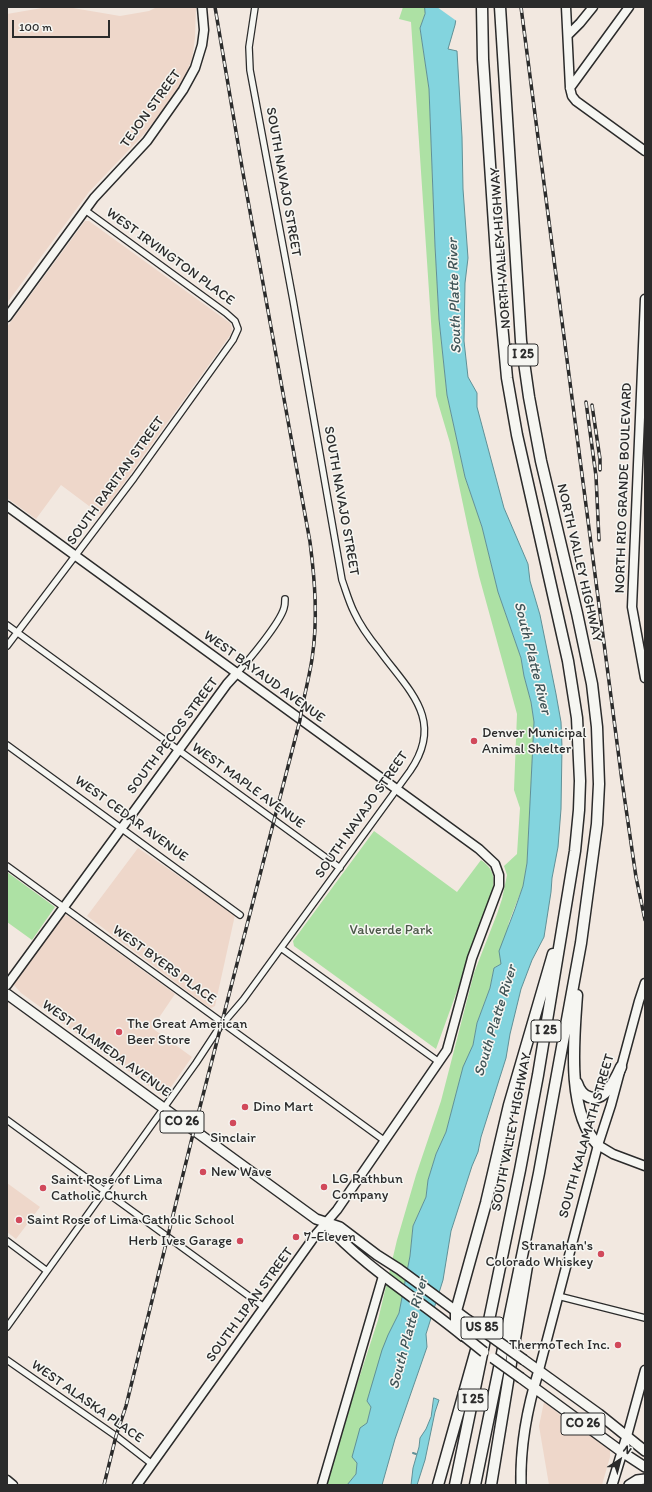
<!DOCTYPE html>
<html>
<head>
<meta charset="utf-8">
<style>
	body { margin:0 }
	#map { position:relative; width:652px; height:1492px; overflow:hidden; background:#f2e8e0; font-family:Itim,sans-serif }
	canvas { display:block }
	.frame { position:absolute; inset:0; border:8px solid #2b2b2b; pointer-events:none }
	.north { position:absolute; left:600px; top:1440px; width:40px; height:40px; -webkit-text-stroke:3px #f6f6f2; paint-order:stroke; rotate:36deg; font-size:11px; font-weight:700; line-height:16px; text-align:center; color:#2b2b2b }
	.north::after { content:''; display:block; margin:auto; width:14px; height:18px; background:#2b2b2b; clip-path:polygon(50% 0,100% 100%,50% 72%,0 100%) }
	.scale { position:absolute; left:12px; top:20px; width:98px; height:18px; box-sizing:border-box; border:2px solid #2b2b2b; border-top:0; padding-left:5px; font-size:12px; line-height:14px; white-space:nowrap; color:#2b2b2b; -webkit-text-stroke:3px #f6f6f2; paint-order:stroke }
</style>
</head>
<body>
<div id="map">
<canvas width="652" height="1492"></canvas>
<div class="frame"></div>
<div class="north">N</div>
<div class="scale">100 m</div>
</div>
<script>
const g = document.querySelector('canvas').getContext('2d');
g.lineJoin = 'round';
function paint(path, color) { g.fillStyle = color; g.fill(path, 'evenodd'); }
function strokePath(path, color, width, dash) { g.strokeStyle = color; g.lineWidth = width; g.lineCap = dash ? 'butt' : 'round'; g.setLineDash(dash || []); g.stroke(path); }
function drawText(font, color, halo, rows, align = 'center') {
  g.font = font + ' Itim,sans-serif'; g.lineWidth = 3; g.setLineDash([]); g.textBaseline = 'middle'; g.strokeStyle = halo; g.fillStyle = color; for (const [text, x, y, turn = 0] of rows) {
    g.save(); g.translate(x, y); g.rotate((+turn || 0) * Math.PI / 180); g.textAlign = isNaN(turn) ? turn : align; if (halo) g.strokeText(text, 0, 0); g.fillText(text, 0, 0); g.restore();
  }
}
paint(new Path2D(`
	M157,7H196L195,38L192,59L184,78L169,102L145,133L89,192L7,303V14L42,8H73L120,16L149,11Z
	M85,221H89L230,323L232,329L231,334L101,515L61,485L36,519L7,498V327Z
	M138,848L235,915L215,1006L211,1008L204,1004L87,916Z
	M67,915L175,994L152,1028L192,1057L164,1097L21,993L14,985V979L63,916Z
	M7,1183L40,1207L16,1239L7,1232Z
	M544,1402L586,1435L592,1436L610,1450V1457L602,1485H549L539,1426Z`), '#eed7ca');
paint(new Path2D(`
	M403,7H425V14L420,28L429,89L435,246L439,319L447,395L465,477L482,527L498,592L521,658L524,676L531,702L534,722L527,863L523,886L509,922L501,964L494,968L490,988L477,1023L473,1045L463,1068L446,1132L436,1154L428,1180L426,1197L413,1226L410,1256L399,1313L367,1401L371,1407L357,1463L356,1474L347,1485H327L351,1403L378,1320L397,1240L416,1175L441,1101L474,973L497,914L502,899L507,875L504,866L517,854L520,808L514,790L517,714L479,576L468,528L450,443L436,396L411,22L399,19Z
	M374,831L457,892L481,860C497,871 495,883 490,900L436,1049L294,946L293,941Z
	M7,872L55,907L32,940L7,922Z`), '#ade1a4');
const water = new Path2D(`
	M425,7H458L455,25L448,49L457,51L462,137L463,189L468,258L465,283L464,341L468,377L477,393V407L504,508L528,564L530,581L540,615L556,694L561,722L562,747L561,809L558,847L552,878L551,892L544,937L532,960L521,989L510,1034L506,1058L481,1137L478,1152L472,1166L451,1231L443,1280L426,1334L427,1347L395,1439L382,1485H347L356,1474L357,1463L352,1457L360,1428L367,1423L371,1407L367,1401L382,1350L388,1335L399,1313L410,1256L413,1226L426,1197L428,1180L436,1154L446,1132L463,1067L473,1045L477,1023L490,988L494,968L501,964L499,951L515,909L523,886L527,863L534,722L531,702L524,676L521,658L498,592L482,527L465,477L447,395L439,319L435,246L429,89L420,28L425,14Z
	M434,1398L439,1400L435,1412L425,1460L417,1485H411L413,1468L419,1447L420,1438L426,1429L431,1417Z`);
paint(water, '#83d4de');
strokePath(water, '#609096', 1);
paint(new Path2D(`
	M437,7H457L460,9L458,22Z`), '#f2e8e0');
strokePath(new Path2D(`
	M413,1453L416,1454`), '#609096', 2);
const street = new Path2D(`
	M7,625L340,868
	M7,646L134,478L233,340L238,329L235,321L226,313L85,210
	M237,673C248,661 280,623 284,608C285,605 285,602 285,599
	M7,745L240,915
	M7,866L385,1141
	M281,948L439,1062
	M7,1120L264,1307
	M7,1241L47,1271
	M558,1296L645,1318
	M7,1327L196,1063L219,1028L243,1000L410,771C446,719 407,689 379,650C370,639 360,625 354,612C349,602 346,591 342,580L293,300L250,70L249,47L255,7
	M7,1360L116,1436L152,1464`);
const secondary = new Path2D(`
	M566,7L570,88L572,96L576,101L645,151
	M568,35L580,23L593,7
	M570,88L629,7
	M645,299L632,607L645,678
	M7,317L94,198L147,141L183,90L195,68L202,45L204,30L202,7
	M7,506L479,849L495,864L499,875V886L472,958L447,1050L337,1210L317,1233L137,1485
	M7,985L227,684L237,673
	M598,1145L613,1154L645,1166
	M539,1370L598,1145L611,1105L639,1001L645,983
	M627,1436L645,1370
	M7,1480L13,1485
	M322,1485L383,1276`);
const primary = new Path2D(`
	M7,994L316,1219L340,1227L377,1255L399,1269L468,1320
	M325,1223C365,1268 417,1298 463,1336
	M524,1360L599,1414L645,1451
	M521,1378L622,1452L645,1467
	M521,1485C520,1446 527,1408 539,1370
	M612,1485L627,1436
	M629,1485L637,1480L645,1479`);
const highway = new Path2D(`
	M577,995C574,1038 566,1112 598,1145
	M577,1083C579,1089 583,1095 589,1097C605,1103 616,1078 621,1067
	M464,1336L456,1322V1311L486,1203L509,1105L553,954
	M438,1485L478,1343
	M455,1485L520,1170L538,1075L575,851L579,810L580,781L577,718L568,661L517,435L507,378L497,270L483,59L482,7
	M475,1485L539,1173L581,943L597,824L599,784L597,727L592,684L577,613L541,461L529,397L521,341L500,7
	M491,1485L527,1266`);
strokePath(street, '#2b2b2b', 8);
strokePath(secondary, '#2b2b2b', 11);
strokePath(primary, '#2b2b2b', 12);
strokePath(highway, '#2b2b2b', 13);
strokePath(street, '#f6f6f2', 5.5);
strokePath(secondary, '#f6f6f2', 8);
strokePath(primary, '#f6f6f2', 9);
strokePath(highway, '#f6f6f2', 10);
const rail = new Path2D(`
	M521,7L622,781L636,877L645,920
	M586,402L596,476L599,540
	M592,405L600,459V470
	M104,1485L116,1436L126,1406L194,1130L300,720C303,699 309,679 312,659C318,620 315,581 310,542L243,173L215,7`);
strokePath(rail, '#2b2b2b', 3.5);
strokePath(rail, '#f6f6f2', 2, [6]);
const primaryBridge = new Path2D(`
	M468,1320L524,1360
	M464,1336L484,1352
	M493,1358L521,1378`);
strokePath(primaryBridge, '#2b2b2b', 12, []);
strokePath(primaryBridge, '#f6f6f2', 9);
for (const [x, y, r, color] of [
	[474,741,4,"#d1495b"],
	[119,1032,4,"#d1495b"],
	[245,1107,4,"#d1495b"],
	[233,1123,4,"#d1495b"],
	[203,1172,4,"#d1495b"],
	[324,1187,4,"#d1495b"],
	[43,1188,4,"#d1495b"],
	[19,1220,4,"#d1495b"],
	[296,1237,4,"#d1495b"],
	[240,1241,4,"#d1495b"],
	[601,1254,4,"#d1495b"],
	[618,1345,4,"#d1495b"]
]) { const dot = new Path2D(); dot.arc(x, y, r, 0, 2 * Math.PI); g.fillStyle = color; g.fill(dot); strokePath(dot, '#f6f6f2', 1.5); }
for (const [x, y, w] of [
	[523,355,30],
	[546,1031,30],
	[182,1122,44],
	[482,1328,42],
	[473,1400,30],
	[583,1424,44]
]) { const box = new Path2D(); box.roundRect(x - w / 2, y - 11, w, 22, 3); g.fillStyle = '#f6f6f2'; g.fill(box); strokePath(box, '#2b2b2b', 1); }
drawText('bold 13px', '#2b2b2b', null, [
	["I 25",523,355],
	["I 25",546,1031],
	["CO 26",182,1122],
	["US 85",482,1328],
	["I 25",473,1400],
	["CO 26",583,1424]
]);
drawText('14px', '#2b2b2b', '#f6f6f2', [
	["TEJON STREET",151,109,-54],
	["SOUTH NAVAJO STREET",283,182,80],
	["NORTH VALLEY HIGHWAY",501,248,-94],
	["WEST IRVINGTON PLACE",170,257,36],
	["SOUTH RARITAN STREET",116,481,-54],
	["NORTH RIO GRANDE BOULEVARD",624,488,-88],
	["SOUTH NAVAJO STREET",341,501,80],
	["NORTH VALLEY HIGHWAY",579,563,77],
	["WEST BAYAUD AVENUE",264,677,36],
	["SOUTH PECOS STREET",173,736,-53],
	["WEST MAPLE AVENUE",248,786,36],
	["SOUTH NAVAJO STREET",362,815,-55],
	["WEST CEDAR AVENUE",131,819,36],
	["WEST BYERS PLACE",164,965,36],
	["WEST ALAMEDA AVENUE",106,1049,36],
	["SOUTH VALLEY HIGHWAY",512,1132,-79],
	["SOUTH KALAMATH STREET",587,1136,-74],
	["SOUTH LIPAN STREET",250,1305,-54],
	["WEST ALASKA PLACE",87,1402,35]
]);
drawText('14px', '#2b2b2b', '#f6f6f2', [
	["Denver Municipal",482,733],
	["Animal Shelter",482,749],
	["The Great American",127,1024],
	["Beer Store",127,1040],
	["Dino Mart",253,1107],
	["Sinclair",233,1138,"center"],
	["New Wave",211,1172],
	["LG Rathbun",332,1179],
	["Company",332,1195],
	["Saint Rose of Lima",51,1180],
	["Catholic Church",51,1196],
	["Saint Rose of Lima Catholic School",27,1220],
	["7-Eleven",304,1237],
	["Herb Ives Garage",232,1241,"right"],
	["Stranahan's",593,1246,"right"],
	["Colorado Whiskey",593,1262,"right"],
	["ThermoTech Inc.",610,1345,"right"]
], 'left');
drawText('14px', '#4c5849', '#f6f6f2', [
	["Valverde Park",391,930]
]);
drawText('italic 15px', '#415558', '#f6f6f2', [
	["South Platte River",455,296,-92],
	["South Platte River",532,658,76],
	["South Platte River",496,1021,-73],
	["South Platte River",409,1333,-75]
]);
</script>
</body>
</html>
